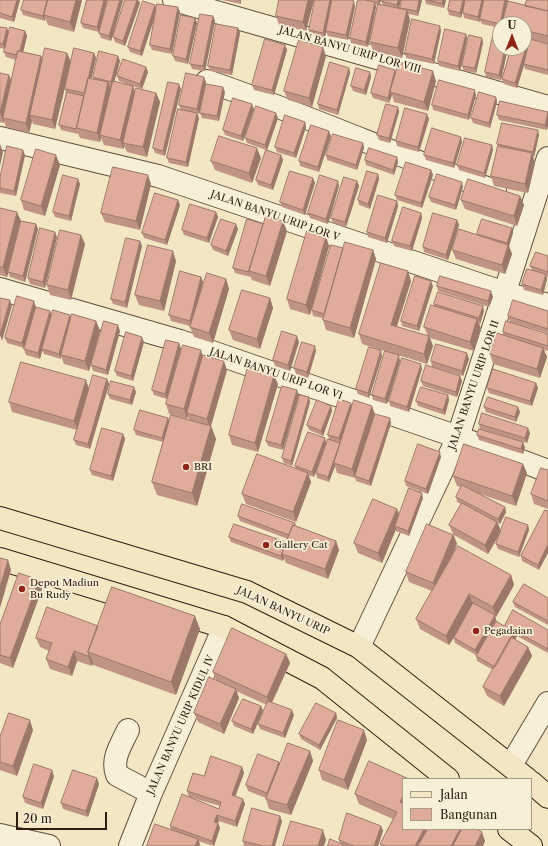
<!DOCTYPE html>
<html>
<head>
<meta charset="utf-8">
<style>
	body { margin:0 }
	#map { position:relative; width:548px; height:846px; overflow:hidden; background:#f3e6c2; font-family:"Libre Caslon Text",serif }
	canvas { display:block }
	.legend { position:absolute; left:402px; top:778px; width:130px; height:52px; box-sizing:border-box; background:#f7efd7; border:1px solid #a79b89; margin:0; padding:5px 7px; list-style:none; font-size:12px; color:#2f1d14 }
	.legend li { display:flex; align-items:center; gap:8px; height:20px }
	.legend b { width:20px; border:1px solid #a79b89 }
	.north { position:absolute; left:492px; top:16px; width:40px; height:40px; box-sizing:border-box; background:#f7efd7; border:1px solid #a79b89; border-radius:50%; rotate:0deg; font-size:11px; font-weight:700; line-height:16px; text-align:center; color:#2f1d14 }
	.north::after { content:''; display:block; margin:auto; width:14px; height:18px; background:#8f2418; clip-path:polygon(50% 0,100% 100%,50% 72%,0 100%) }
	.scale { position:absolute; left:16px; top:812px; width:91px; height:18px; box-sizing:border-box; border:2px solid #2f1d14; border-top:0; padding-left:5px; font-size:12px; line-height:14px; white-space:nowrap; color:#2f1d14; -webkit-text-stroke:3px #f7efd7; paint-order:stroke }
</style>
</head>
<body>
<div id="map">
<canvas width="548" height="846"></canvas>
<ul class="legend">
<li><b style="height:5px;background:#f3e6c2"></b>Jalan</li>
<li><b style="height:11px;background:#dfac99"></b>Bangunan</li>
</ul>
<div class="north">U</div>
<div class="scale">20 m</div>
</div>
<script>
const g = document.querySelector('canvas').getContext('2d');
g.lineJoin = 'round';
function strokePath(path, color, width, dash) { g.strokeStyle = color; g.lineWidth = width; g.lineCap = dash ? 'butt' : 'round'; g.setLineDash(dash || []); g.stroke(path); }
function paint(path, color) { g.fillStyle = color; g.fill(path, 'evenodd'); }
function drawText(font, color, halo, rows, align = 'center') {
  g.font = font + ' "Libre Caslon Text",serif'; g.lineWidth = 3.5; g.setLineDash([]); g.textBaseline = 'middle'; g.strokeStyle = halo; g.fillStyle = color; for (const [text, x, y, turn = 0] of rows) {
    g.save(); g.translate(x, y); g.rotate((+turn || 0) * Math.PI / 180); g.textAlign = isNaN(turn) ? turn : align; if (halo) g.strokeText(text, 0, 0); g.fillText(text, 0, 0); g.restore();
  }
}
const minor = new Path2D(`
	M174,0L548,107
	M207,81C304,114 398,156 495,191
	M0,138L158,176L505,293L548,305
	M0,289L180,341L458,437L548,471
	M359,647L458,437L548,158
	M128,730C121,745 111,759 117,775L151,793
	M511,765L548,703
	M0,835L49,846
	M130,846L151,793L224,627`);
const major = new Path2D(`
	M0,518L247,592L359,647L527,779
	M0,559L224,627L322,678L448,779
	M531,782L548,797
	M509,829L531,846`);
strokePath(minor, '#604f40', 24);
strokePath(major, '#2f1d14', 24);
strokePath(minor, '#f7efd7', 22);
strokePath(major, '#f3e6c2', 22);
paint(new Path2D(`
	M0,0H20L14,22L0,18Z
	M82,0L74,32L48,25L45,18V21L23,15L21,10Z
	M87,0H107L99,32L83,28L81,23Z
	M108,0H123L111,41L101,38L99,33Z
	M125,0H138L140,3L125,46L115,42L113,37Z
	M222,0H241V4Z
	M314,0L306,31L279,25L276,16Z
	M358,0H381L380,4L383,5L381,0H401L399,8L401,9L400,8L402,0H422L418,16L408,14L410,20L402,58L373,51L370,42L378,5L375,4L376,7L368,47L351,43L350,38Z
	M425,0H446L444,8L426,4Z
	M450,0H508L505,13L508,1L525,6L527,0H548V75L525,69L524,65L517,88L504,84L502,79L511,48H524V44L527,45V48L529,40L524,38V24H500V28L482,24L480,20V22L464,18L463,13L464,7L461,18L449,15L448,10Z
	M355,6L348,40L328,36L326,32L325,38L310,35L309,30Z
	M156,7L180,12L172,54L152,50L150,45L154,19L142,56L130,52L128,47Z
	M213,16L215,21L205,71L192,69L190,64Z
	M195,18L197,23L188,64L175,61L173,56Z
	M0,27L8,33L25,31L27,36L23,52L41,56L42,59L67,53L71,62L55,129L33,124L32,121L29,133L6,127L4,121V123L0,122V73L11,81L16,60L6,57L4,52L5,49L0,48Z
	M238,28L240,33L232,75L210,71L208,66Z
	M441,31L434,64L406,58L405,53Z
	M466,34L467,39L460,71L439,66L438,61Z
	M482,38L483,43L476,73L464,71L462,66Z
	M285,45L287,50L274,95L254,90L252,85Z
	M500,48H508L501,80L486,77L485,72Z
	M94,53L96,58L91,78L93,79V77L120,61L114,82L132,86L119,81L117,76L146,67L148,72L142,89L133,86L135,92L156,93L160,102L147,157L127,152L124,146V149L104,145L101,138L100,142L80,138L78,133V134L61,130L59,125L66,93L65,89Z
	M326,56L312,107L288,100L284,91Z
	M349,68L350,73L338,115L319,109L318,104Z
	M370,72L371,77L366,95L353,91L351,86Z
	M396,72L436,81L428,111L394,102L392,95L389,103L373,98L371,93Z
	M206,82L199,114L197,113L199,118L188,167L169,163L167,158L181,110L179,105Z
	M181,89L165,156L155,153L153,148Z
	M225,92L219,121L202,118L200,113Z
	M476,95L469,120L433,110L432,105Z
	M496,97L497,102L490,128L473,123L471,118Z
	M398,107L399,112L390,143L379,140L377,135Z
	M254,109L243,141L225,135L223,130Z
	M548,112V125L547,130L499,120L497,115Z
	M278,118L267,150L281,155L283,160L273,190L258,185L256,180L266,150L247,143L245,138Z
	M429,119L419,152L397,146L396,141Z
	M305,122L306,127L296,158L277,152L275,147Z
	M539,135L534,157H533L535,163L528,193L494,186L491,176L498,146L497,144Z
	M331,136L319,172L300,166L299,161Z
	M461,137L462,142L454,168L426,160L424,155Z
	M363,143L364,148L357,170L327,160L326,155Z
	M492,145L493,150L485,178L459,170L457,165Z
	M25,155L16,196L0,193V178Z
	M397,157L398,162L394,175L366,165L365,160Z
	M261,158L252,183L215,170L211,161Z
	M60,165L45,216L24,210L21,200Z
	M431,170L433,175L422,208L397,200L395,195Z
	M378,174L379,179L370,209L359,205L358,200Z
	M313,178L315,183L305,215L282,207L280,202Z
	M78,179L80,184L71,221L55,217L53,212Z
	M357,181L359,186L346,227L333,223L331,218Z
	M151,184L140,230L105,222L101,213Z
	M339,186L328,224L310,218L308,213Z
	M463,187L456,210L431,202L429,197Z
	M520,196L524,205L517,226L465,209L461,200Z
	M397,201L398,206L387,243L368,237L367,232Z
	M180,205L167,245L144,238L142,233Z
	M0,208L21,221L36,224L38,229L25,282L10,277L8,272L7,277L0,275Z
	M216,212L218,217L209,243L184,235L182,230Z
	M421,213L422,218L412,251L394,246L392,241Z
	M457,220L459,225L448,260L424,252L423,247Z
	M238,229L228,256L213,250L211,245Z
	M287,231L270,286L252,280L251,277L235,273L233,268Z
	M513,233L509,246L512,254L505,274L456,259L452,250L478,235L477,234Z
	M57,237L45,288L30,284L28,278Z
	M326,237L329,246L310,315L290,309L287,299Z
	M85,244L71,300L50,295L47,285Z
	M142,246L127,308L113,304L111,299Z
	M343,248L373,250L376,259L354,338L326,330L323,320V318L313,316L312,310Z
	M548,256V277L546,276L547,279L543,295L524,290L522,284L532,270L530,266Z
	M176,261L164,311L139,305L135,295Z
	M201,277L203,282L197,306L226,279L229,289L213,343L194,337L190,327V326L171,321L169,315Z
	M411,281L397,327L428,336L424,327L434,306V304L484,311L480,324L479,323L481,329L474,351L430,338L433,346L427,364L362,344L359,334Z
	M433,286L419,331L402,326L401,321Z
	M437,286L493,297L489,307L438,291Z
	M270,298L273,308L260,349L233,340L229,330Z
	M36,307L51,315H70L71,318L96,321L100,331L89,371L64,364L61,356V359L44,354L42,350L40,359L26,355L24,349V348L7,343L5,338Z
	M548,311V333L510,322L508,316Z
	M120,331L108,375L93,371L91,365Z
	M503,332L548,334V351L544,350L547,357L540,378L493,364L490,354L503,335Z
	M144,342L133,381L117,376L115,371Z
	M299,342L290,371L275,366L273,360Z
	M179,343L181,349L167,399L154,395L152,390Z
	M316,351L308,378L296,374L294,368Z
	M203,356L227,370L211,426L216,439L197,506L157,495L152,482L163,442L136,435L134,430L168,418L169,421L189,420L188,416L187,419L169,414L166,404Z
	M382,356L369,398L358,394L356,389Z
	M469,359L463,376L432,367L431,361Z
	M400,361L387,404L373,400L372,395Z
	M422,369L409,412L390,406L389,401Z
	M460,376L462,381L457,397L423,386L421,381Z
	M107,379L109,384L90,449L76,445L74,440L77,430L12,412L9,402L86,380L89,389Z
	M278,384L258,452L232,445L229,435Z
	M487,388H538L532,406L489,393Z
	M136,392L132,405L110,399L108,394Z
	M299,395L283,450L268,446L266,441Z
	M448,395L449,400L445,415L418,406L416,401Z
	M309,397L310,402L292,466L284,463L282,458Z
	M351,403L352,407L372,406L375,414L391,423L371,486L356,481L355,477V478L337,473L335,466L329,482L317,478L316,473L319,462L314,477L308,475L311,482L296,522L246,504L242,494L296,469L295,466L326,442L329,439L328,435Z
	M331,406L332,411L323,436L309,430L307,425Z
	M484,407L520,412L516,422L486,412Z
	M479,424L530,433L527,443L480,429Z
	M123,434L125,439L113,481L92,475L90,470Z
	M477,435L525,447L523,454L479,440Z
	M441,457L428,494L406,486L405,481Z
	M548,470V509L534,504L531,494Z
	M527,473L516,506L474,492L505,507L506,512L500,524L498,523L501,531L528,525L529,530L519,557L498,549L496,544L501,532L488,554L454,535L457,544L452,557L511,575L514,585L496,617L495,616L496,620V621L504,626L548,630V653L517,636L515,639L528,647L532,656L504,706L487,696L483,687L493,670L477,661L476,656V655L455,643L454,638L449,645L420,629L416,619L432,591L409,582L406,572L453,534L449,525L461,504L457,502L456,497L461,487L457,486L453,476Z
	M423,498L409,536L396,531V529L382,563L358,553L354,543L397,509L399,514Z
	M545,510L539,570L522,561L521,556Z
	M238,516L295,523L296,526L336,541L339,550L328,579L286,563L284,558L283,561L231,542L229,537L286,543L288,539L240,521Z
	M39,580L42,589L13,668L0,663V625Z
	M548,598V625L515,607L513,602Z
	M98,626L200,629L176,695L93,665V663L92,666L77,661L72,676L50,669L46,659L49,651L40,647L36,638Z
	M286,654L290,663L272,703L294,715L285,738L260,729L258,724L267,705L236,691L239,698L224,734L198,722L194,713L216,680L213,672Z
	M261,706L263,711L253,734L234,726L232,721Z
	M336,713L337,718L320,750L301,739L299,734Z
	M33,730L17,776L0,770V737Z
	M367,740L348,790L322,780L319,770Z
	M310,751L313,761L291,815L269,809L266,799V798L248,791L246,785L279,762L280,764Z
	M242,767L244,773L235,796L245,804L237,827L219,821L218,823L220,828L214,846L198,841L200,844L199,846H147L171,830L170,826L219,809L220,806L189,797L187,791L204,776Z
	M54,776L43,809L25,803L23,797Z
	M409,779L403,829L485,841L483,846H381L380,844L393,819L359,804L355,794Z
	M99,784L88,817L63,809L61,803Z
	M282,821L275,846H244L243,841Z
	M381,826L383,831L378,846H328L340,843L339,840Z`), '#c09484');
paint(new Path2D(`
	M17,0H20L14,22L12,17Z
	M47,0H50L44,15L45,18V21L43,16Z
	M76,0H82L74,32L70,22Z
	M104,0H107L99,32L97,27Z
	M120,0H123L111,41L109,36Z
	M137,0H138L140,3L125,46L123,41Z
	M239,0H241V4Z
	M308,0H314L306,31L303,22Z
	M330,0H333L326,31V32L325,38L323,33Z
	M378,0H381L379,5Z
	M398,0H401L398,10L397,5Z
	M419,0H422L418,16L417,11Z
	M443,0H446L444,8L442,3Z
	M463,0H466L461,18L460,13Z
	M482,0H485L480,22L478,17Z
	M505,0H508L503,24H500Z
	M354,1L355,6L348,40L346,35Z
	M375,2L376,7L368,47L366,42Z
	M155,5L157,10L142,56L140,51Z
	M178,7L180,12L172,54L170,49Z
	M407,10L410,20L402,58L398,48Z
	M213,16L215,21L205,71L203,66Z
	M195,18L197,23L188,64L186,59Z
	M440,26L441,31L434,64L432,59Z
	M7,28L9,33L5,49L3,44Z
	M238,28L240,33L232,75L230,70Z
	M25,31L27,36L21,61L19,56Z
	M466,34L467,39L460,71L458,66Z
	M482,38L483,43L476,73L475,68Z
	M285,45L287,50L274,95L272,90Z
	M527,45L528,50L524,64V65L517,88L515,83Z
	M323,47L326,56L312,107L309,98Z
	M505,48H508L501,80L499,75Z
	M67,53L71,62L55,129L52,120Z
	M94,53L96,58L87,98L85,93Z
	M41,56L45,66L30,115L32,121L29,133L26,123Z
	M118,56L120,61L113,87L111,82Z
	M146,67L148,72L142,89L140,84Z
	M349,68L350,73L338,115L337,110Z
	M395,70L397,75L390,92L392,95L389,103L388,98Z
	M433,71L436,81L428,111L424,102Z
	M370,72L371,77L366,95L364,90Z
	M9,75L13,84L3,118L4,121V123L0,113Z
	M204,77L206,82L199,114L197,109Z
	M108,82L112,92L100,135L101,138L100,142L97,133Z
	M179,84L181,89L165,156L163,151Z
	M133,86L136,95L123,143L124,146V149L120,140Z
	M223,87L225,92L219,121L217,116Z
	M475,90L476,95L469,120L468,115Z
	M156,93L160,102L147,157L143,147Z
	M496,97L497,102L490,128L489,123Z
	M252,104L254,109L243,141L241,136Z
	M398,107L399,112L390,143L389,138Z
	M548,112V125L547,130L545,125Z
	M197,113L199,118L188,167L186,162Z
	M276,113L278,118L267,150L265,145Z
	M427,114L429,119L419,152L418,147Z
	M305,122L306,127L296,158L294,153Z
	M538,130L539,135L534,157L533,152Z
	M329,131L331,136L319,172L318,167Z
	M461,137L462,142L454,168L453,163Z
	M363,143L364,148L357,170L356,165Z
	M0,144L3,152L0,166Z
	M492,145L493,150L485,178L484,173Z
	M257,148L261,158L252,183L249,173Z
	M23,150L25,155L16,196L14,191Z
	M532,153L535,163L528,193L525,184Z
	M56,155L60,165L45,216L41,206Z
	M281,155L283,160L273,190L271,185Z
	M397,157L398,162L394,175L393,170Z
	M431,170L433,175L422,208L421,203Z
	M378,174L379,179L370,209L368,204Z
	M148,175L151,184L140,230L136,221Z
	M313,178L315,183L305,215L303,210Z
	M78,179L80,184L71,221L69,216Z
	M338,181L339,186L328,224L326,219Z
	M357,181L359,186L346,227L345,222Z
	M462,182L463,187L456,210L455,205Z
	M520,196L524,205L517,226L514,216Z
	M178,200L180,205L167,245L165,240Z
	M397,201L398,206L387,243L385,238Z
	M17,212L21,221L7,277L3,267Z
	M216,212L218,217L209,243L207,238Z
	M421,213L422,218L412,251L410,246Z
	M457,220L459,225L448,260L446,255Z
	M283,221L287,231L270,286L266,276Z
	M36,224L38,229L25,282L23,276Z
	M236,224L238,229L228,256L226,251Z
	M512,228L513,233L509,246L512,254L505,274L502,265L508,247L507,243Z
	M55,232L57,237L45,288L43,282Z
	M81,235L85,244L71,300L68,290Z
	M326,237L329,246L310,315L306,305Z
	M140,241L142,246L127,308L125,302Z
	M373,250L376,259L354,338L350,328Z
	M173,251L176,261L164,311L160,301Z
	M408,271L411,281L394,335L391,325Z
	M546,274L547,279L543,295L541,290Z
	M201,277L203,282L192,326L190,321Z
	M226,279L229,289L213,343L209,333Z
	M431,281L433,286L419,331L417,326Z
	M491,291L493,297L489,307L488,301Z
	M270,298L273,308L260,349L257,339Z
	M10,300L12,306L2,341L0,335Z
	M34,301L36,307L24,348L22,343Z
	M483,306L484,311L480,324L479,318Z
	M50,311L52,316L40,359L38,353Z
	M70,315L72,320L61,355V359L59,354Z
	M477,319L481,329L474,351L470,342Z
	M96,321L100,331L89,371L85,361Z
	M118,325L120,331L108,375L106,370Z
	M297,336L299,342L290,371L288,365Z
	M429,336L433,346L427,364L424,354Z
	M142,337L144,342L133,381L131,376Z
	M179,343L181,349L167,399L165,394Z
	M315,346L316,351L308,378L307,372Z
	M543,348L547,357L540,378L537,369Z
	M201,350L204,360L187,413L188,416L187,419L184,409Z
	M381,350L382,356L369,398L368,393Z
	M467,353L469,359L463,376L462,371Z
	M399,355L400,361L387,404L385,399Z
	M224,361L227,370L210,429L207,419Z
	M421,364L422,369L409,412L407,407Z
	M274,375L278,384L258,452L255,443Z
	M460,376L462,381L457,397L456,392Z
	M107,379L109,384L90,449L88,444Z
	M86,380L89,390L78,430L74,421Z
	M536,383L538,388L532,406L530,401Z
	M134,387L136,392L132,405L130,400Z
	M297,390L299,395L283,450L281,445Z
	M448,395L449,400L445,415L443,410Z
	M309,397L310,402L292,466L291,461Z
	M351,403L352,408L340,443L339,438Z
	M331,406L332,411L323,436L321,431Z
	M372,406L375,415L355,476V478L352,469Z
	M518,407L520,412L516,422L515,417Z
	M168,418L170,423L164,443L162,438Z
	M390,418L391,423L371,486L369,481Z
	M211,426L216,439L197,506L192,493Z
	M528,428L530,433L527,443L525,438Z
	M123,434L125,439L113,481L111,476Z
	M325,438L326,443L314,477L312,472Z
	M523,442L525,447L523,454L521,449Z
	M340,443L341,448L334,463L335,466L329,482L328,477Z
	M440,452L441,457L428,494L426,489Z
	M523,464L527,473L516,506L512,496Z
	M308,473L311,482L296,522L293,512Z
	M422,493L423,498L409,536L408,531Z
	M505,507L506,512L500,524L498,519Z
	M397,509L400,518L395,526L396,529L382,563L378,553Z
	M497,522L501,531L488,554L485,545Z
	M528,525L529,530L519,557L518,552Z
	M453,535L457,544L436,593L433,583Z
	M336,541L339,550L328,579L325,569Z
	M286,542L282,554L284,558L283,561L281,556Z
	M548,544V553L539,570L538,565Z
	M8,560L11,570L0,608V587Z
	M511,575L514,585L496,617L493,607Z
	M39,580L42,589L13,668L10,658Z
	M469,594L473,604L449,645L446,636Z
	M495,615L496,620L477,655L475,650Z
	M195,616L200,629L176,695L171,682Z
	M515,631L517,636L497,672L495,667Z
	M528,647L532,656L504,706L500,696Z
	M74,651L77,661L72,676L68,667Z
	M89,654L93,663L92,666L88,656Z
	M286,654L290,663L270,706L267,697Z
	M236,689L239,698L224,734L220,724Z
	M261,706L263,711L253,734L251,729Z
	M292,710L294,715L285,738L283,733Z
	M336,713L337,718L320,750L319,745Z
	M30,720L33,730L17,776L13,766Z
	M364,730L367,740L348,790L344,780Z
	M310,751L313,761L291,815L287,805Z
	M279,762L281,767L269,799L267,793Z
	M242,767L244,773L234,800L232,795Z
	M52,770L54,776L43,809L41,803Z
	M97,778L99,784L88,817L86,811Z
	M403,796V809L400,802Z
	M243,799L245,804L237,827L235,821Z
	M217,815L219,821L216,827L214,822Z
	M280,816L282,821L275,846H272Z
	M218,823L220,828L214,846L212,841Z
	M381,826L383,831L378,846H374Z
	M424,829H432L424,846H415Z
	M460,829H469L459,846H451Z
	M323,830L326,840L324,846H318Z
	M482,832L485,841L483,846H475Z
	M198,839L200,844L199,846H195Z`), '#9c786b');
const building = new Path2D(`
	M0,0H17L12,17L0,13Z
	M24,0H47L43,16L21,10Z
	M48,0H76L70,22L44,15Z
	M87,0H104L97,27L81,23Z
	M108,0H120L109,36L99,33Z
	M125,0H137L123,41L113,37Z
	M279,0H308L303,22L276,16Z
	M315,0H330L323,33L309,30Z
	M332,0H351L354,1L346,35L326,31Z
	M358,0H365L375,2L366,42L350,38Z
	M381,0H398L397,5L381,1Z
	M402,0H419L417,11L400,8Z
	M428,0H443L442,3Z
	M450,0H463L460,13L448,10Z
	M465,0H482L478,17L463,13Z
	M484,0H505L500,24L480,19Z
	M527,0H548V11L525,6Z
	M143,1L155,5L140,51L128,47Z
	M508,1L548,11V36L524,30V24H502Z
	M157,4L178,7L170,49L150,45Z
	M378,4L407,10L398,48L370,42Z
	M200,14L213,16L203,66L190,64Z
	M181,15L195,18L186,59L173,56Z
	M412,19L440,26L432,59L405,53Z
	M216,24L238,28L230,70L208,66Z
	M0,27L7,28L3,44L0,43Z
	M10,27L25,31L20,51H18L17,55L4,52Z
	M445,29L466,34L458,66L438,61Z
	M469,35L482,38L475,68L462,66Z
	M493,36L500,38V48H505L499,75L485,72Z
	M265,39L285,45L272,90L252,85Z
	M530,39L548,44V70L524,64Z
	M299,40L323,47L309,98L284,91Z
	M524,44L527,45L515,83L502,79L511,48H524Z
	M45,48L67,53L52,120L30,115Z
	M74,48L94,53L85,93L65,89Z
	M18,51L41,56L26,123L3,118Z
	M99,51L118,56L111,82L93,77Z
	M123,59L146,67L140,84L117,76Z
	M330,62L349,68L337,110L318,104Z
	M399,62L433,71L424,102L390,92Z
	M379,65L395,70L388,98L371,93Z
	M356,68L370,72L364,90L351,86Z
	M0,73L9,75L0,113Z
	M186,73L204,77L197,109L179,105Z
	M88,78L108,82L97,133L77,128Z
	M439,80L475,90L468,115L432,105Z
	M113,81L133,86L120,140L100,135Z
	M168,82L179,84L163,151L153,148Z
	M206,84L223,87L217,116L200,113Z
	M136,88L156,93L143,147L123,143Z
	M67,92L84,96L76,129L59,125Z
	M479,92L496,97L489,123L471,118Z
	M233,98L252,104L241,136L223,130Z
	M500,101L548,112L545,125L497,115Z
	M386,104L398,107L389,138L377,135Z
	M256,106L276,113L265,145L245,138Z
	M405,108L427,114L418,147L396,141Z
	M178,109L197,113L186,162L167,158Z
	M285,115L305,122L294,153L275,147Z
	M502,123L538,130L533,152L497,144Z
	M311,125L329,131L318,167L299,161Z
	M432,128L461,137L453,163L424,155Z
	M333,134L363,143L356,165L326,155Z
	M219,136L257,148L249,173L211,161Z
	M465,138L492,145L484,173L457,165Z
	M7,146L23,150L14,191L0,188V178Z
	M498,146L532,153L525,184L491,176Z
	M369,148L397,157L393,170L365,160Z
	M36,149L56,155L41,206L21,200Z
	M266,150L281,155L271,185L256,180Z
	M406,162L431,170L421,203L395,195Z
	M113,167L148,175L136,221L101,213Z
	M290,171L313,178L303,210L280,202Z
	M367,171L378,174L368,204L358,200Z
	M437,174L462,182L455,205L429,197Z
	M63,175L78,179L69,216L53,212Z
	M320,175L338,181L326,219L308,213Z
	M344,177L357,181L345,222L331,218Z
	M468,179L520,196L514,216L461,200Z
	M155,193L178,200L165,240L142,233Z
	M378,195L397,201L385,238L367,232Z
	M190,204L216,212L207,238L182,230Z
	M403,207L421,213L410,246L392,241Z
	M0,208L17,212L3,267H0Z
	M433,213L457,220L446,255L423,247Z
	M266,216L283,221L266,276L249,271Z
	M221,219L236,224L226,251L211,245Z
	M247,219L263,224L249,271V272L233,268Z
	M482,219L512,228L507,243L477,234Z
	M21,221L36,224L23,276L8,272Z
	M40,228L55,232L43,282L28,278Z
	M459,229L508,245L502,265L452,250Z
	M60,230L81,235L68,290L47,285Z
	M307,231L326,237L306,305L287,299Z
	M126,238L140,241L125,302L111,299Z
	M345,242L373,250L350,328L323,320Z
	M148,245L173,251L160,301L135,295Z
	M331,245L343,248L324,314L312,310Z
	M536,252L548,256V272L530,266Z
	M381,263L408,271L391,325L429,336L424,354L359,334Z
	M527,269L546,274L541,290L522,284Z
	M180,271L201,277L190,321L169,315Z
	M207,273L226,279L209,333L190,327Z
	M415,276L431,281L417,326L401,321Z
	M440,276L491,291L488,301L437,286Z
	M242,290L270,298L257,339L229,330Z
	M438,292L483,306L479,318L434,304Z
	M17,296L34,301L22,343L5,338Z
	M0,298L10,300L0,335Z
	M513,300L548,311V329L508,316Z
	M431,305L477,319L470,342L424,327Z
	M36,307L50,311L38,353L24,349Z
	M53,310L70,315L59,354L42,349Z
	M72,314L96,321L85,361L61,355Z
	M104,321L118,325L106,370L91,365Z
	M506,321L548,334V346L503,332Z
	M282,331L297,336L288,365L273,360Z
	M126,332L142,337L131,376L115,371Z
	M497,333L543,348L537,369L490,354Z
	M166,340L179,343L165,394L152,390Z
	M302,342L315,346L307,372L294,368Z
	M436,344L467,353L462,371L431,361Z
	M183,345L201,350L184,409L166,404Z
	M369,347L381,350L368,393L356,389Z
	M385,351L399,355L385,399L372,395Z
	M203,355L224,361L207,419L187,413Z
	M402,358L421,364L407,407L389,401Z
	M21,362L86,380L74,421L9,402Z
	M426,365L460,376L456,392L421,381Z
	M248,367L274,375L255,443L229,435Z
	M493,369L536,383L530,401L487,388Z
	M93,375L107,379L88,444L74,440Z
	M111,381L134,387L130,400L108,394Z
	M282,386L297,390L281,445L266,441Z
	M421,387L448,395L443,410L416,401Z
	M300,395L309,397L291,461L282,458Z
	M488,397L518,407L515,417L484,407Z
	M339,399L351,403L339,438L328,435Z
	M317,400L331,406L321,431L307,425Z
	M354,400L372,406L352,469L334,463Z
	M140,410L168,418L162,438L134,430Z
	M482,413L528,428L525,438L479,424Z
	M375,414L390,418L369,481L355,476Z
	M171,415L211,426L192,493L152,482Z
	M102,428L123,434L111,476L90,470Z
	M479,429L523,442L521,449L477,435Z
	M308,432L325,438L312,472L295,466Z
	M328,439L340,443L328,477L316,473Z
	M418,444L440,452L426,489L405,481Z
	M464,444L523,464L512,496L453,476Z
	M257,454L308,473L293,512L242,494Z
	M541,468L548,470V501L531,494Z
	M462,485L505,507L498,519L456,497Z
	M409,488L422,493L408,531L395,526Z
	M373,499L397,509L378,553L354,543Z
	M462,503L497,522L485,545L449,525Z
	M242,504L295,523L294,526L293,525L289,535L238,516Z
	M545,510L548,511V544L538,565L521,556Z
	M506,517L528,525L518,552L496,544Z
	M234,524L286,542L281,556L229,537Z
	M427,524L453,535L433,583L406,572Z
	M293,525L336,541L325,569L282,554Z
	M458,546L511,575L493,607L469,594L446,636L416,619Z
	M0,558L8,560L0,587Z
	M19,573L39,580L10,658L0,655V625Z
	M524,584L548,598V621L513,602Z
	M112,587L195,616L171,682L88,652Z
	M473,603L495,615L475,650L454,638Z
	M47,607L98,626L88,652L89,654L88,656L74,651L68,667L46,659L52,643L36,638Z
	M513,610L548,630V649L515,631L495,667L476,656L496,621L504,626Z
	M232,628L286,654L267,697L213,672Z
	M511,637L528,647L500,696L483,687Z
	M209,677L236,689L220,724L194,713Z
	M243,699L261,706L251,729L232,721Z
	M268,701L292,710L283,733L258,724Z
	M316,703L336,713L319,745L299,734Z
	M9,713L30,720L13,766L0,762V737Z
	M338,720L364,730L344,780L319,770Z
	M288,743L310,751L287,805L266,799Z
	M258,754L279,762L267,793L246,785Z
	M211,756L242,767L232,795L243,799L235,821L217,815L214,822L218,823L212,841L170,826L182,794L219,809L221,802L187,791L193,773L204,776Z
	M369,761L409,779H403V796L400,802L403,804V829H424L415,846H385L380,844L397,812L355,794Z
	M34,764L52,770L41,803L23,797Z
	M73,770L97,778L86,811L61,803Z
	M252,808L280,816L272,846H262L243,841Z
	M347,813L381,826L374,846H354L339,840Z
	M291,821L323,830L318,846H283Z
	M155,824L198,839L195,846H147Z
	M428,829H460L451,846H418Z
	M462,829H477L482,832L475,846H453Z
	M330,839L347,846H328Z`);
paint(building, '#dfac99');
strokePath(building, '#9c786b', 1);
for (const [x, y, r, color] of [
	[186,467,4,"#8f2418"],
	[266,545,4,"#8f2418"],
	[22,589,4,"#8f2418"],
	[476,631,4,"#8f2418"]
]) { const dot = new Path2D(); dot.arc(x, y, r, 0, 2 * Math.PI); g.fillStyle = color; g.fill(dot); strokePath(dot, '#f7efd7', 1.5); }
drawText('10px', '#2f1d14', '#f7efd7', [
	["JALAN BANYU URIP LOR VIII",350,50,16],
	["JALAN BANYU URIP LOR V",275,216,19],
	["JALAN BANYU URIP LOR VI",276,374,19],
	["JALAN BANYU URIP LOR II",474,385,-71],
	["JALAN BANYU URIP",283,611,25],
	["JALAN BANYU URIP KIDUL IV",181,725,-66]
]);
drawText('10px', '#2f1d14', '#f7efd7', [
	["BRI",194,467],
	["Gallery Cat",274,545],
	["Depot Madiun",30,583],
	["Bu Rudy",30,595],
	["Pegadaian",484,631]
], 'left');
</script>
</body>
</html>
